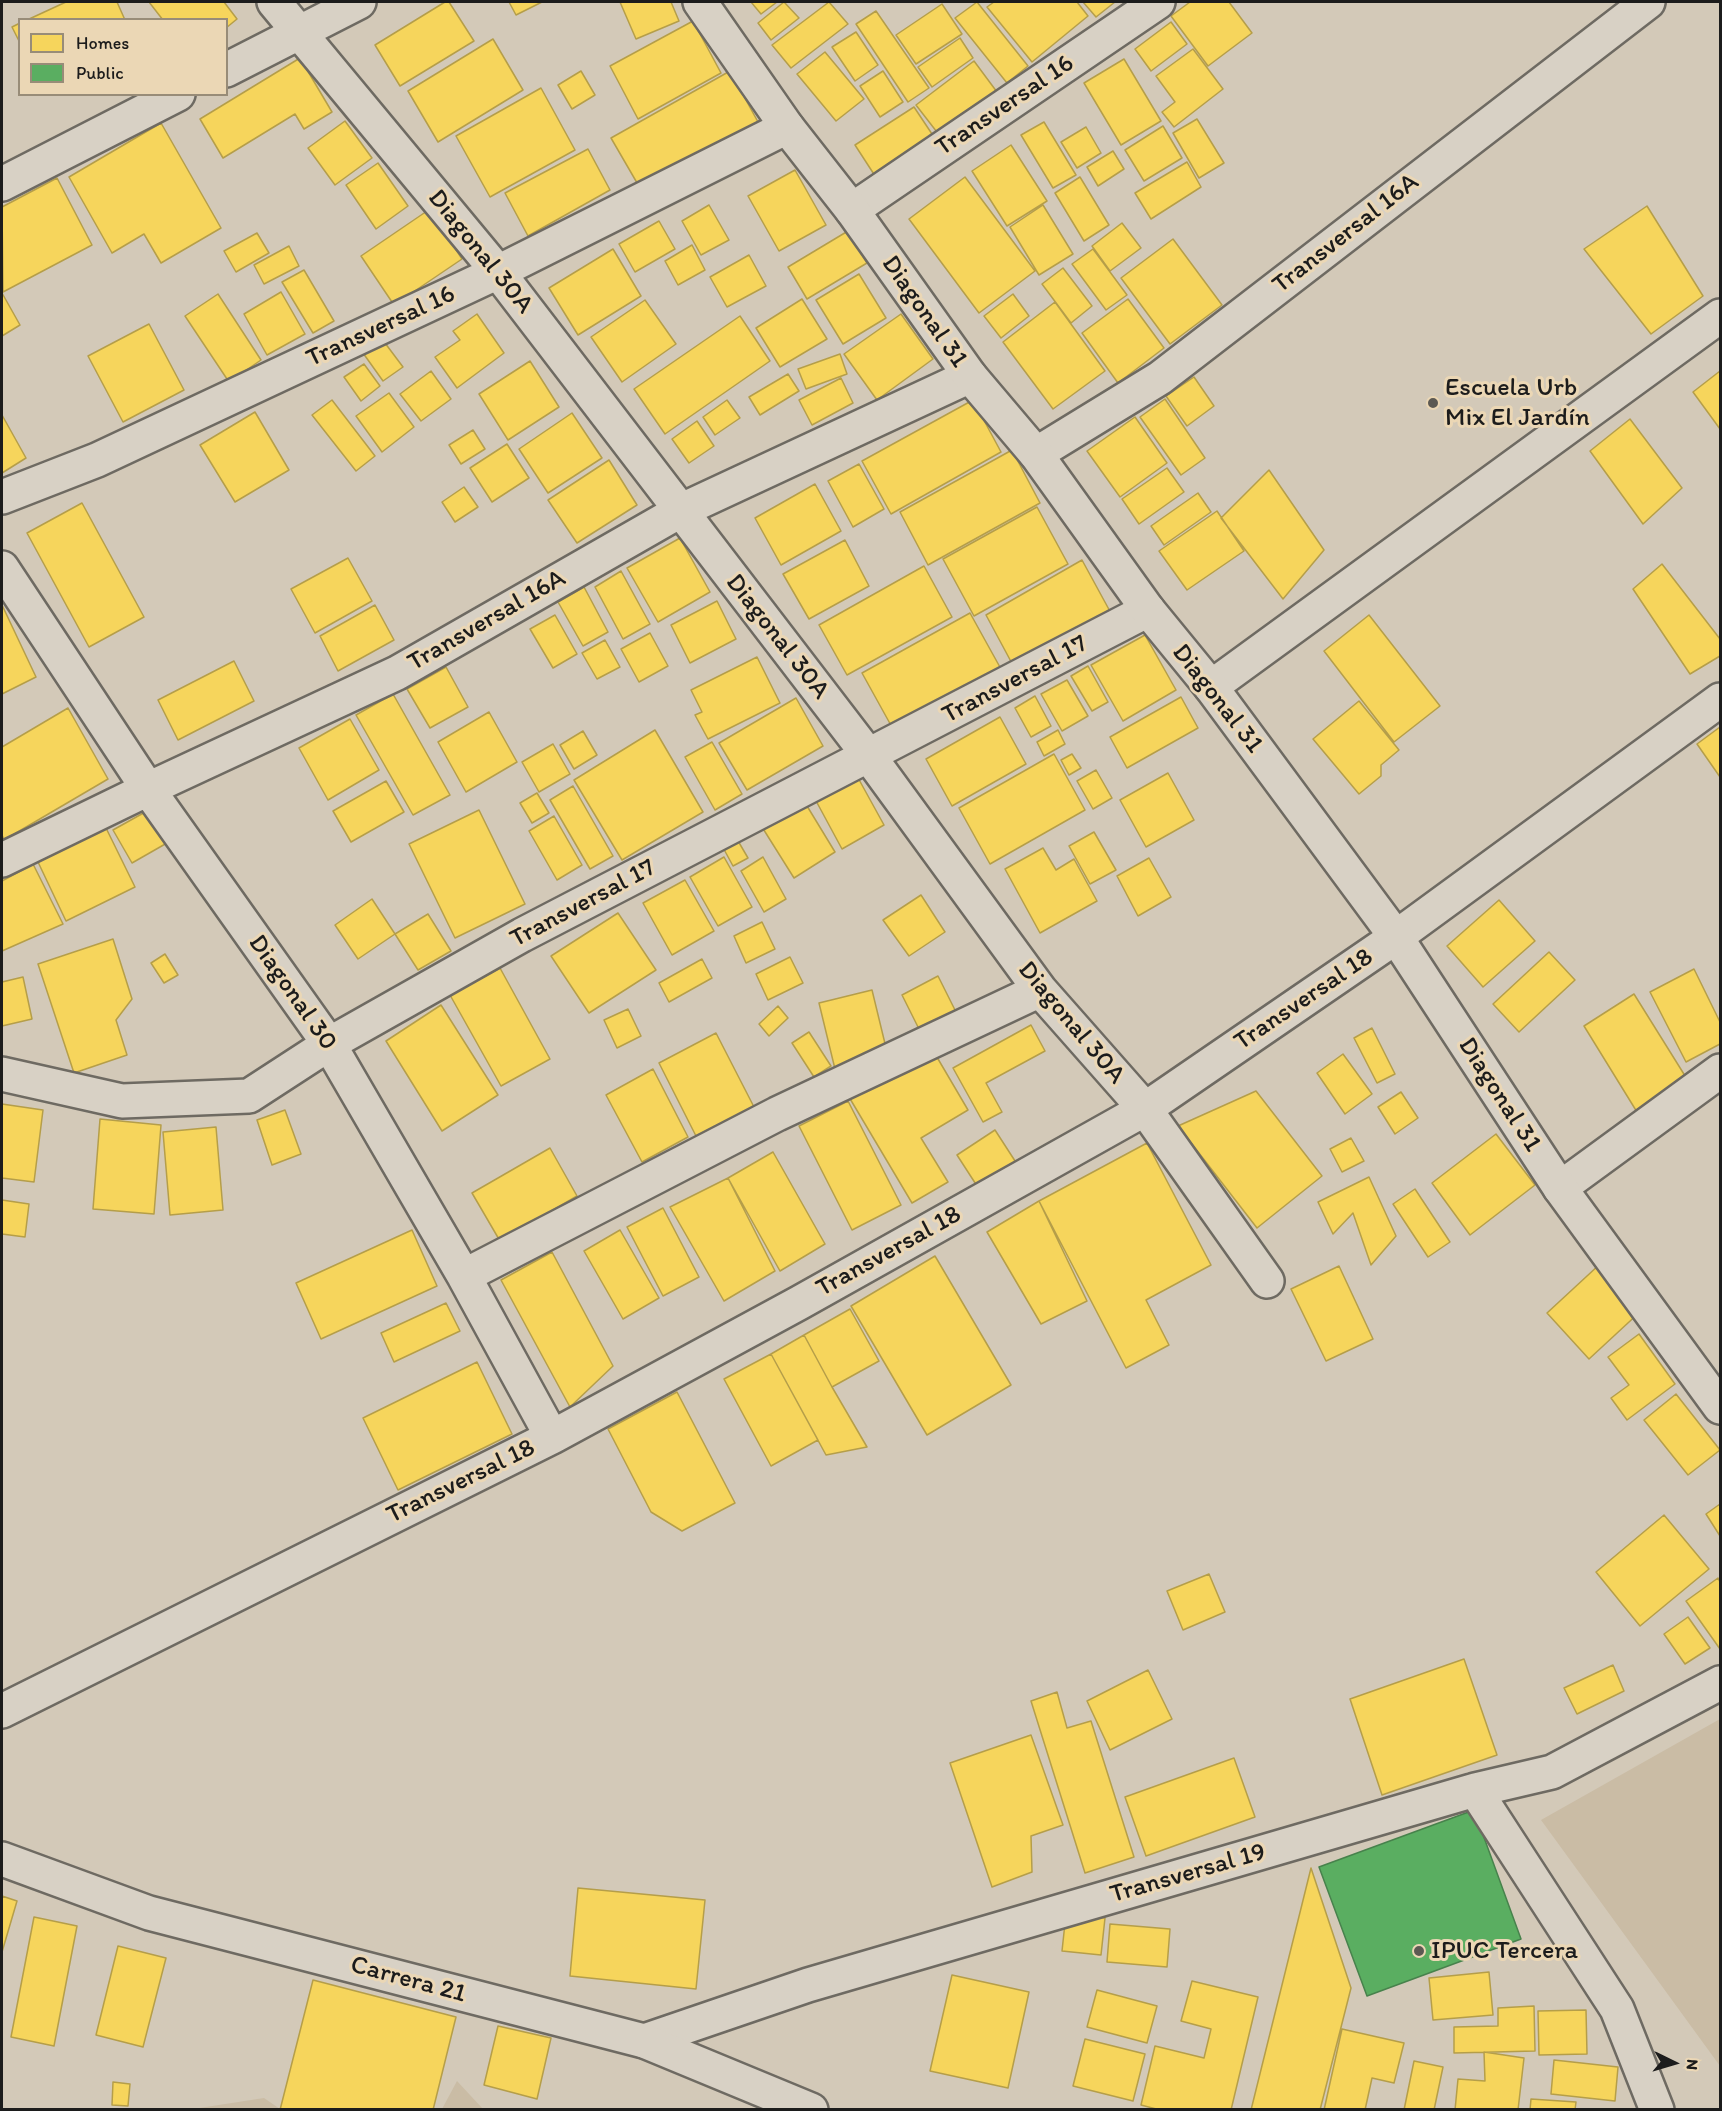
<!DOCTYPE html>
<html>
<head>
<meta charset="utf-8">
<style>
	body { margin:0 }
	#map { position:relative; width:1722px; height:2111px; overflow:hidden; background:#d3c9b8; font-family:Itim,sans-serif }
	canvas { display:block }
	.frame { position:absolute; inset:0; border:3px solid #1c1c1c; pointer-events:none }
	.legend { position:absolute; left:18px; top:18px; width:210px; height:78px; box-sizing:border-box; background:#ebd7b5; border:2px solid #988c78; margin:0; padding:8px 10px; list-style:none; font-size:18px; color:#1c1c1c }
	.legend li { display:flex; align-items:center; gap:12px; height:30px }
	.legend b { width:30px; border:2px solid #988c78 }
	.north { position:absolute; left:1644px; top:2033px; width:60px; height:60px; -webkit-text-stroke:4px #ebd7b5; paint-order:stroke; rotate:95deg; font-size:16px; font-weight:700; line-height:24px; text-align:center; color:#1c1c1c }
	.north::after { content:''; display:block; margin:auto; width:21px; height:27px; background:#1c1c1c; clip-path:polygon(50% 0,100% 100%,50% 72%,0 100%) }
</style>
</head>
<body>
<div id="map">
<canvas width="1722" height="2111"></canvas>
<div class="frame"></div>
<ul class="legend">
<li><b style="height:16px;background:#f6d55c"></b>Homes</li>
<li><b style="height:16px;background:#5aae61"></b>Public</li>
</ul>
<div class="north">N</div>
</div>
<script>
const g = document.querySelector('canvas').getContext('2d');
g.lineJoin = 'round';
function paint(path, color) { g.fillStyle = color; g.fill(path, 'evenodd'); }
function strokePath(path, color, width, dash) { g.strokeStyle = color; g.lineWidth = width; g.lineCap = dash ? 'butt' : 'round'; g.setLineDash(dash || []); g.stroke(path); }
function drawText(font, color, halo, rows, align = 'center') {
  g.font = font + ' Itim,sans-serif'; g.lineWidth = 6; g.setLineDash([]); g.textBaseline = 'middle'; g.strokeStyle = halo; g.fillStyle = color; for (const [text, x, y, turn = 0] of rows) {
    g.save(); g.translate(x, y); g.rotate((+turn || 0) * Math.PI / 180); g.textAlign = isNaN(turn) ? turn : align; if (halo) g.strokeText(text, 0, 0); g.fillText(text, 0, 0); g.restore();
  }
}
paint(new Path2D(`
	M1720,1719V2066L1541,1820Z
	M457,2081L483,2109H442Z
	M264,2098L280,2109H193Z`), '#cabca5');
const homes = new Path2D(`
	M66,2H117L125,20H27Z
	M149,2H224L237,19L226,28V20H163Z
	M445,2H449L474,41L400,86L375,45Z
	M509,2H542L516,15Z
	M620,2H671L679,21L636,39Z
	M751,2H777L761,14Z
	M784,2L799,18L771,40L758,23Z
	M829,2L848,24L791,68L772,45Z
	M977,2L1028,66L1007,83L955,18Z
	M994,2H1077L1088,16L1032,62L987,7Z
	M1083,2H1115L1096,17Z
	M1190,2H1229L1252,33L1208,66L1171,16Z
	M942,4L962,34L916,64L896,35Z
	M876,11L929,88L908,102L856,24Z
	M693,21L721,73L638,119L610,66Z
	M1171,22L1187,44L1151,71L1135,49Z
	M20,23V43L12,27Z
	M856,32L878,65L855,81L832,47Z
	M960,38L973,58L932,87L918,67Z
	M493,39L523,90L438,142L408,91Z
	M1193,49L1223,89L1174,127L1162,112L1175,102L1156,76Z
	M825,52L864,99L836,121L797,74Z
	M300,58L332,112L304,129L295,114L223,158L200,119Z
	M1124,59L1161,121L1121,145L1084,83Z
	M974,61L997,92L940,136L916,105Z
	M581,71L595,95L572,109L558,85Z
	M730,71L758,122L640,188L611,138Z
	M883,71L903,102L880,117L860,86Z
	M541,88L575,150L490,197L456,136Z
	M914,107L938,143L879,182L855,145Z
	M1197,119L1224,163L1199,178L1173,133Z
	M345,121L372,158L335,185L308,148Z
	M1044,122L1076,175L1053,188L1021,135Z
	M161,123L221,228L161,263L144,234L112,253L69,177Z
	M1163,126L1182,158L1144,181L1125,150Z
	M1086,127L1101,153L1077,168L1061,142Z
	M1011,145L1047,201L1007,226L972,171Z
	M588,149L610,190L528,236L505,193Z
	M1113,151L1124,169L1098,186L1087,167Z
	M1187,162L1201,187L1151,219L1135,193Z
	M378,163L408,206L376,229L346,185Z
	M795,170L826,225L779,251L748,196Z
	M965,177L1035,271L979,313L909,219Z
	M1080,177L1109,225L1084,241L1055,193Z
	M57,178L92,245L3,292L2,207Z
	M709,205L729,240L701,255L682,221Z
	M1043,205L1073,254L1039,275L1010,227Z
	M1647,206L1703,296L1651,334L1584,249Z
	M430,209L462,259L394,305L361,256Z
	M659,221L675,249L635,272L619,244Z
	M1122,223L1141,248L1110,271L1092,246Z
	M848,231L867,263L807,299L788,267Z
	M257,233L269,253L236,272L224,251Z
	M1173,239L1222,305L1170,344L1121,278Z
	M692,245L705,270L678,285L665,261Z
	M289,246L299,266L264,284L254,265Z
	M613,249L641,296L578,335L549,288Z
	M1093,249L1127,295L1106,310L1072,264Z
	M749,255L766,286L727,307L710,277Z
	M1063,268L1092,306L1071,323L1042,284Z
	M304,270L334,321L313,333L282,282Z
	M859,274L886,318L843,344L816,300Z
	M281,292L305,334L267,355L244,314Z
	M2,293L20,325L2,336Z
	M218,294L261,360L229,382L185,316Z
	M1013,294L1029,316L1001,338L984,316Z
	M802,299L827,339L780,367L756,328Z
	M1128,299L1164,348L1118,383L1082,333Z
	M645,300L676,344L622,382L591,337Z
	M1055,302L1105,371L1053,409L1003,342Z
	M477,314L504,353L457,388L435,357L460,340L453,331Z
	M901,314L933,359L877,400L844,354Z
	M740,316L770,361L665,434L634,389Z
	M149,324L184,390L123,422L88,356Z
	M382,339L403,367L383,381L363,353Z
	M840,354L847,374L806,389L798,369Z
	M530,361L559,407L508,440L479,394Z
	M364,364L380,386L361,401L344,377Z
	M431,371L451,399L421,421L400,394Z
	M1720,371V429L1693,392Z
	M788,374L799,391L760,415L749,397Z
	M1194,377L1214,406L1187,426L1166,396Z
	M841,378L853,403L812,425L799,400Z
	M389,393L414,427L382,452L356,416Z
	M1165,399L1205,458L1181,475L1140,417Z
	M332,400L375,456L356,471L312,415Z
	M727,400L740,418L715,435L703,417Z
	M973,400L1001,452L891,514L862,461Z
	M255,412L289,470L235,502L200,445Z
	M572,413L602,458L548,493L519,449Z
	M2,415L26,458L2,473Z
	M1135,417L1167,463L1120,497L1087,451Z
	M1630,419L1682,488L1643,524L1590,451Z
	M697,421L714,446L689,463L672,439Z
	M473,430L485,449L461,464L449,445Z
	M507,444L529,478L492,502L470,468Z
	M1012,450L1040,503L928,565L900,512Z
	M609,460L637,505L577,543L548,500Z
	M859,464L884,509L853,527L828,481Z
	M1167,468L1184,492L1139,524L1122,499Z
	M1269,470L1324,550L1283,599L1221,518Z
	M815,484L841,531L781,565L755,518Z
	M464,487L478,507L455,522L442,502Z
	M1198,493L1211,512L1164,545L1151,526Z
	M82,503L144,617L89,647L27,533Z
	M1037,507L1068,564L974,616L943,559Z
	M1217,511L1244,551L1187,590L1159,551Z
	M680,538L710,592L658,622L627,568Z
	M845,540L869,586L809,619L783,574Z
	M348,558L372,601L315,633L291,589Z
	M1082,560L1112,615L1015,669L986,615Z
	M1662,564L1720,639V656L1690,674L1633,589Z
	M924,566L952,617L847,675L819,625Z
	M621,571L650,624L623,639L595,587Z
	M584,587L608,632L583,646L558,602Z
	M717,601L736,639L690,663L671,625Z
	M2,605L36,677L2,694Z
	M375,605L394,640L338,671L320,636Z
	M970,613L1001,669L893,729L862,673Z
	M555,615L577,654L553,668L530,629Z
	M1369,615L1440,706L1394,742L1324,651Z
	M650,633L668,666L639,682L621,649Z
	M1145,635L1176,690L1123,721L1091,665Z
	M605,640L620,667L597,679L582,653Z
	M757,657L780,703L708,739L695,715L702,712L691,690Z
	M234,661L254,701L178,740L158,700Z
	M1088,666L1108,702L1092,711L1071,676Z
	M446,667L468,707L430,728L407,689Z
	M1067,680L1088,716L1062,731L1041,694Z
	M393,694L450,795L413,815L356,715Z
	M1035,696L1051,726L1031,737L1015,708Z
	M1181,697L1198,728L1127,768L1110,737Z
	M796,698L823,746L747,790L719,743Z
	M1359,701L1399,750L1381,765V776L1359,794L1313,739Z
	M68,708L108,779L4,840L2,835V747Z
	M489,712L517,762L466,792L438,742Z
	M1000,717L1026,764L952,806L926,759Z
	M350,719L379,770L328,800L299,748Z
	M1720,727V777L1697,744Z
	M655,730L703,812L622,860L574,780Z
	M1058,730L1065,744L1044,756L1037,742Z
	M583,731L597,755L574,769L560,745Z
	M712,742L742,794L715,810L685,757Z
	M553,744L570,774L539,792L522,762Z
	M1054,754L1085,810L990,864L959,808Z
	M1072,754L1081,768L1069,775L1061,760Z
	M1096,770L1112,798L1093,809L1077,781Z
	M1168,773L1194,820L1146,847L1120,800Z
	M857,776L884,825L842,849L815,799Z
	M386,781L404,812L351,842L333,811Z
	M573,786L613,856L590,869L550,800Z
	M537,793L549,813L532,823L520,803Z
	M804,801L835,852L794,878L762,827Z
	M156,806L174,839L132,863L113,830Z
	M479,810L525,904L455,938L409,844Z
	M554,816L582,865L557,880L529,831Z
	M106,828L135,887L66,921L38,862Z
	M1094,832L1116,870L1090,884L1069,846Z
	M734,834L748,858L733,866L720,842Z
	M1043,848L1056,870L1074,859L1097,901L1040,933L1005,869Z
	M724,857L752,907L718,926L690,877Z
	M763,857L786,899L764,912L741,871Z
	M1149,858L1171,897L1138,916L1117,876Z
	M33,864L63,924L2,951V881Z
	M685,880L714,931L672,955L643,903Z
	M921,895L945,932L909,956L883,920Z
	M372,899L395,934L358,959L335,925Z
	M1499,900L1535,941L1483,987L1447,946Z
	M618,913L656,970L589,1013L551,956Z
	M428,914L451,951L418,970L395,934Z
	M762,922L775,949L746,963L734,936Z
	M113,939L132,999L116,1020L127,1055L74,1073L38,964Z
	M1549,952L1575,980L1519,1032L1493,1004Z
	M165,954L178,975L164,983L151,963Z
	M790,957L803,983L768,1000L756,974Z
	M702,959L712,978L669,1002L659,983Z
	M500,968L550,1059L501,1086L450,995Z
	M1694,969L1720,1022V1044L1686,1062L1650,992Z
	M938,976L956,1012L920,1031L902,995Z
	M23,977L32,1019L2,1026V982Z
	M872,990L888,1056L835,1069L819,1003Z
	M1634,994L1687,1079L1637,1112L1584,1026Z
	M441,1005L498,1095L442,1131L386,1041Z
	M778,1006L788,1018L769,1036L759,1024Z
	M628,1009L641,1036L617,1048L604,1020Z
	M1031,1025L1045,1051L986,1083L1002,1112L983,1122L953,1068Z
	M1372,1028L1395,1074L1377,1083L1354,1038Z
	M809,1032L831,1066L814,1077L792,1043Z
	M716,1033L754,1107L696,1136L659,1063Z
	M931,1047L968,1110L921,1138L948,1182L912,1203L849,1097Z
	M1343,1054L1372,1094L1345,1114L1317,1073Z
	M653,1069L688,1137L642,1162L606,1095Z
	M1256,1091L1322,1176L1257,1228L1178,1126Z
	M1401,1092L1418,1118L1395,1134L1378,1107Z
	M848,1101L901,1205L852,1230L799,1126Z
	M2,1104L43,1110L34,1182L2,1178Z
	M285,1110L301,1154L272,1165L257,1120Z
	M100,1119L161,1125L154,1214L93,1209Z
	M216,1127L223,1210L170,1215L163,1132Z
	M995,1130L1017,1164L979,1189L957,1155Z
	M1496,1134L1535,1185L1470,1235L1432,1183Z
	M1351,1138L1364,1161L1342,1172L1330,1149Z
	M1147,1143L1211,1265L1146,1300L1169,1345L1126,1368L1039,1201Z
	M550,1148L577,1196L500,1241L472,1193Z
	M773,1152L825,1244L780,1271L728,1178Z
	M1369,1177L1396,1236L1371,1265L1353,1213L1333,1234L1318,1202Z
	M728,1178L775,1271L724,1301L670,1207Z
	M1415,1189L1450,1242L1428,1257L1393,1204Z
	M2,1200L29,1204L25,1237L2,1234Z
	M1039,1201L1087,1301L1041,1324L987,1232Z
	M663,1208L699,1277L663,1296L627,1227Z
	M412,1230L437,1286L321,1339L296,1283Z
	M620,1230L659,1298L623,1319L584,1251Z
	M552,1252L613,1366L570,1407L501,1280Z
	M935,1256L1011,1385L927,1435L851,1306Z
	M1600,1264L1642,1310L1589,1359L1547,1313Z
	M1339,1266L1373,1339L1326,1361L1291,1289Z
	M446,1303L460,1331L394,1362L381,1333Z
	M850,1309L879,1361L832,1387L804,1335Z
	M1639,1334L1675,1384L1627,1420L1611,1398L1629,1385L1608,1357Z
	M804,1335L832,1387L867,1447L826,1455L771,1354Z
	M771,1354L818,1440L771,1466L724,1379Z
	M477,1362L512,1434L398,1490L363,1418Z
	M677,1392L735,1503L682,1531L651,1512L608,1429Z
	M1676,1394L1720,1450L1688,1475L1644,1420Z
	M1720,1504V1536L1706,1514Z
	M1664,1515L1709,1569L1640,1626L1596,1572Z
	M1209,1574L1225,1612L1183,1630L1167,1591Z
	M1718,1578L1720,1582V1649L1686,1601Z
	M1688,1617L1710,1648L1685,1664L1664,1634Z
	M1464,1659L1497,1755L1382,1795L1350,1699Z
	M1613,1665L1624,1691L1577,1714L1564,1688Z
	M1148,1670L1172,1719L1110,1750L1087,1701Z
	M1057,1692L1067,1728L1091,1721L1134,1857L1085,1873L1031,1701Z
	M1031,1735L1063,1825L1031,1836L1032,1872L992,1887L950,1763Z
	M1234,1758L1255,1817L1146,1856L1125,1797Z
	M1311,1868L1351,1988L1320,2110H1251Z
	M578,1888L705,1900L696,1989L570,1976Z
	M2,1896L17,1901L2,1952Z
	M1066,1914L1105,1918L1101,1955L1062,1951Z
	M34,1917L77,1926L54,2046L11,2037Z
	M1110,1924L1170,1929L1167,1967L1107,1962Z
	M118,1946L166,1958L143,2047L96,2035Z
	M1489,1972L1493,2015L1433,2020L1429,1978Z
	M952,1975L1029,1992L1008,2088L930,2071Z
	M313,1980L456,2017L433,2110H280Z
	M1192,1981L1258,1997L1231,2110H1160L1141,2105L1155,2046L1204,2058L1211,2029L1181,2021Z
	M1097,1990L1157,2006L1147,2043L1087,2027Z
	M1534,2006L1535,2051L1454,2053V2027L1498,2026V2008Z
	M1586,2010L1587,2054L1539,2055L1538,2011Z
	M498,2026L551,2038L537,2099L484,2085Z
	M1342,2029L1404,2043L1394,2083L1372,2078L1365,2110H1324Z
	M1085,2039L1145,2054L1133,2101L1073,2086Z
	M1484,2052L1524,2058L1518,2110H1455L1458,2079L1485,2081Z
	M1554,2060L1618,2067L1615,2101L1551,2094Z
	M1414,2061L1443,2067L1434,2110H1404Z
	M113,2082L130,2084L128,2106L112,2105Z
	M1531,2099L1576,2102L1575,2110H1530Z`);
paint(homes, '#f6d55c');
strokePath(homes, '#b59e49', 1.5);
const public = new Path2D(`
	M1474,1810L1521,1939L1367,1996L1319,1867Z`);
paint(public, '#5aae61');
strokePath(public, '#47824c', 1.5);
const minor = new Path2D(`
	M274,2L498,272L869,756L1040,990L1145,1109L1267,1281
	M226,70L359,2
	M2,184L178,94
	M852,210L1158,2
	M1036,454L1160,378L1648,2
	M2,497L97,460L498,272L787,127
	M2,568L148,789L329,1044L464,1276L552,1437
	M1211,687L1720,316
	M2,860L148,789L397,673L680,511L970,376
	M2,1074L122,1101L249,1096L329,1044L522,935L1148,610
	M1560,1188L1720,1071
	M464,1276L777,1114L1040,990
	M2,1711L552,1437L799,1303L1145,1109L1396,937L1720,700
	M1475,1790L1617,2009L1657,2110
	M644,2041L808,1985L1475,1790L1552,1772L1720,1683`);
const tertiary = new Path2D(`
	M700,2L787,127L852,210L970,376L1036,454L1148,610L1211,687L1396,937L1560,1188L1720,1407
	M2,1859L149,1913L644,2041L811,2110`);
strokePath(minor, '#6e6a62', 38);
strokePath(tertiary, '#6e6a62', 38);
strokePath(minor, '#d8d1c5', 33);
strokePath(tertiary, '#d8d1c5', 33);
for (const [x, y, r, color] of [
	[1433,403,6,"#5c5953"],
	[1419,1951,6,"#5c5953"]
]) { const dot = new Path2D(); dot.arc(x, y, r, 0, 2 * Math.PI); g.fillStyle = color; g.fill(dot); strokePath(dot, '#ebd7b5', 2); }
drawText('26px', '#1c1c1c', '#ebd7b5', [
	["Transversal 16",1005,106,-34],
	["Transversal 16A",1346,234,-38],
	["Diagonal 30A",480,252,51],
	["Diagonal 31",924,312,55],
	["Transversal 16",381,327,-25],
	["Transversal 16A",487,621,-30],
	["Diagonal 30A",777,637,52],
	["Transversal 17",1015,680,-28],
	["Diagonal 31",1217,699,52],
	["Transversal 17",583,904,-28],
	["Diagonal 30",292,993,55],
	["Transversal 18",1304,1000,-34],
	["Diagonal 30A",1071,1023,50],
	["Diagonal 31",1499,1095,57],
	["Transversal 18",889,1252,-29],
	["Transversal 18",461,1482,-26],
	["Transversal 19",1188,1874,-16],
	["Carrera 21",408,1980,15]
]);
drawText('26px', '#1c1c1c', '#ebd7b5', [
	["Escuela Urb",1445,388],
	["Mix El Jardín",1445,418],
	["IPUC Tercera",1431,1951]
], 'left');
</script>
</body>
</html>
